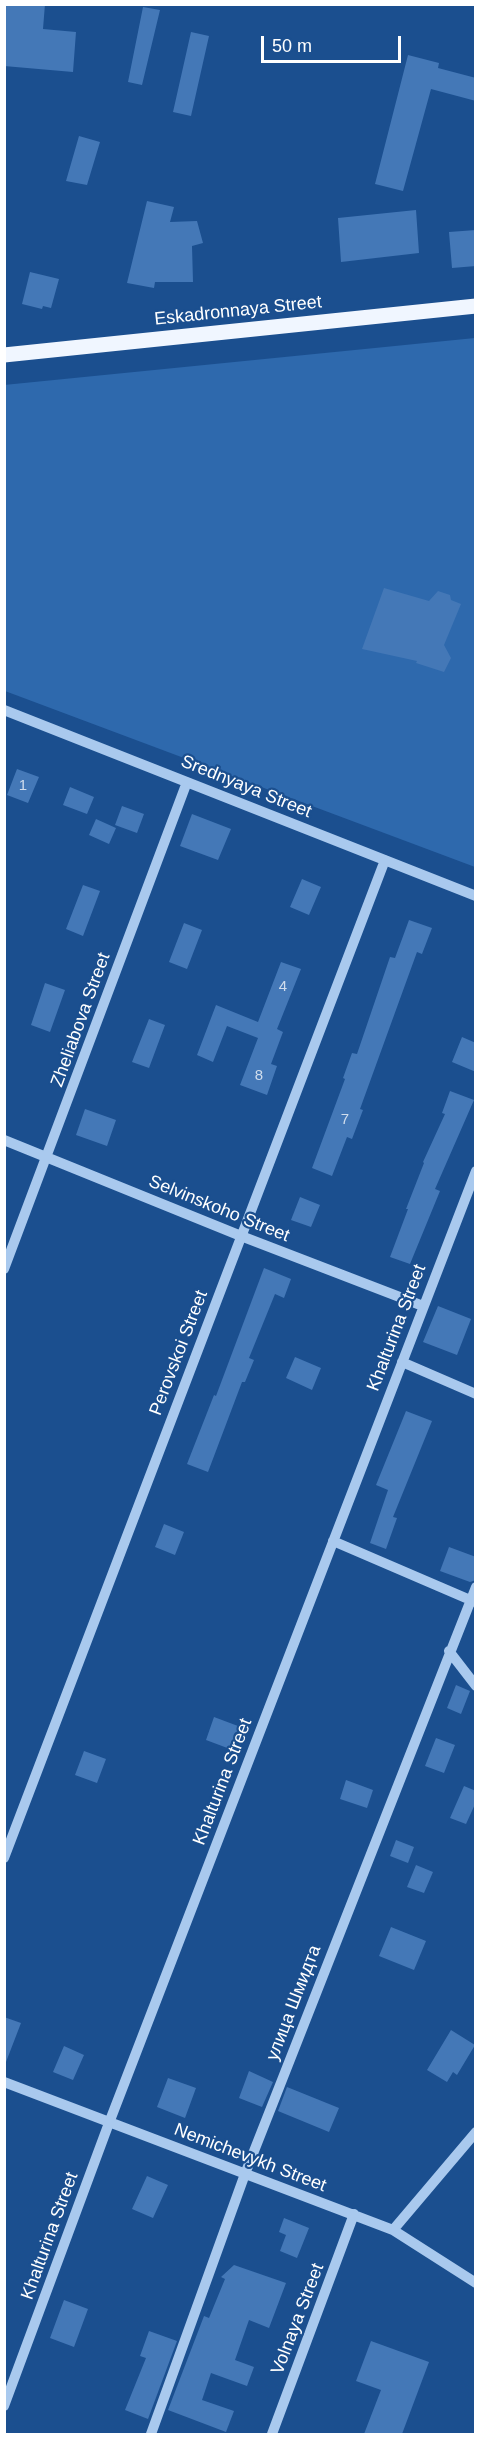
<!DOCTYPE html>
<html>
<head>
<meta charset="utf-8">
<style>
	body { margin:0 }
	#map { position:relative; width:480px; height:2439px; overflow:hidden; background:#1b4f8f; font-family:Helvetica,sans-serif }
	canvas { display:block }
	.frame { position:absolute; inset:0; border:6px solid #fff; pointer-events:none }
	.scale { position:absolute; left:261px; top:36px; width:140px; height:27px; box-sizing:border-box; border:3px solid #fff; border-top:0; padding-left:8px; font-size:18px; line-height:21px; white-space:nowrap; color:#fff; -webkit-text-stroke:4px #1b4f8f; paint-order:stroke }
</style>
</head>
<body>
<div id="map">
<canvas width="480" height="2439"></canvas>
<div class="frame"></div>
<div class="scale">50 m</div>
</div>
<script>
const g = document.querySelector('canvas').getContext('2d');
g.lineJoin = 'round';
function paint(path, color) { g.fillStyle = color; g.fill(path, 'evenodd'); }
function strokePath(path, color, width, dash) { g.strokeStyle = color; g.lineWidth = width; g.lineCap = dash ? 'butt' : 'round'; g.setLineDash(dash || []); g.stroke(path); }
function drawText(font, color, halo, rows, align = 'center') {
  g.font = font + ' Helvetica,sans-serif'; g.lineWidth = 4.5; g.setLineDash([]); g.textBaseline = 'middle'; g.strokeStyle = halo; g.fillStyle = color; for (const [text, x, y, turn = 0] of rows) {
    g.save(); g.translate(x, y); g.rotate((+turn || 0) * Math.PI / 180); g.textAlign = isNaN(turn) ? turn : align; if (halo) g.strokeText(text, 0, 0); g.fillText(text, 0, 0); g.restore();
  }
}
paint(new Path2D(`
	M475,338V867L5,691L4,385Z`), '#2e69ad');
paint(new Path2D(`
	M4,4H45L43,29L76,32L73,72L4,66Z
	M143,7L160,10L142,85L128,82Z
	M191,32L209,36L191,116L173,112Z
	M408,55L439,63L438,68L476,78V101L431,89L403,191L375,184Z
	M79,136L100,142L87,185L66,181Z
	M147,201L174,207L170,222L197,221L203,243L192,246L193,282H155L154,288L127,283Z
	M416,210L419,253L341,262L338,218Z
	M476,230V266L452,268L449,232Z
	M30,272L59,279L51,308L43,306L42,309L22,304Z
	M384,588L429,601L438,591L450,595L451,600L461,604L444,645L451,658L444,672L416,663L417,661L362,649Z
	M17,769L39,777L28,803L7,795Z
	M70,787L94,797L87,814L63,805Z
	M122,806L144,814L137,833L115,825Z
	M192,814L231,829L218,860L180,846Z
	M96,819L116,828L109,844L89,835Z
	M302,879L321,887L309,915L290,907Z
	M83,885L100,891L83,936L66,929Z
	M409,920L432,928L422,954L417,952L360,1109L363,1110L352,1139L347,1137L332,1176L312,1168L345,1079L343,1078L352,1053L357,1054L390,957L395,958Z
	M184,923L202,930L187,969L169,962Z
	M281,962L301,969L277,1029L283,1032L271,1064L277,1066L267,1095L240,1085L258,1038L227,1026L213,1062L197,1055L216,1005L258,1022Z
	M45,983L65,990L50,1032L31,1025Z
	M149,1019L165,1025L149,1068L132,1062Z
	M462,1037L476,1043V1072L452,1062Z
	M450,1091L474,1100L435,1189L440,1191L410,1264L390,1257L408,1209H406L424,1163L423,1162L445,1114L442,1113Z
	M85,1109L116,1120L107,1146L76,1135Z
	M300,1197L320,1205L311,1227L291,1220Z
	M264,1268L291,1279L284,1298L275,1294L249,1358L254,1360L245,1382H242L208,1472L187,1464L214,1395L216,1396Z
	M438,1306L471,1319L457,1355L423,1342Z
	M295,1357L321,1368L312,1390L286,1378Z
	M406,1411L432,1421L393,1517L397,1518L386,1549L370,1543L388,1490L376,1485Z
	M164,1524L184,1532L175,1555L155,1547Z
	M449,1547L476,1557V1580L470,1582L440,1571Z
	M456,1685L470,1691L461,1714L447,1708Z
	M214,1717L246,1729L238,1752L206,1740Z
	M436,1738L455,1745L444,1773L425,1766Z
	M84,1751L106,1759L97,1783L75,1775Z
	M346,1780L373,1790L367,1808L340,1799Z
	M464,1786L476,1791V1802L466,1824L450,1818Z
	M396,1840L414,1847L408,1863L390,1856Z
	M416,1865L433,1872L424,1893L407,1887Z
	M391,1927L426,1941L414,1970L379,1956Z
	M4,2017L21,2023L6,2062H4Z
	M451,2030L475,2045L457,2075L453,2072L447,2082L427,2070Z
	M64,2046L84,2055L73,2080L53,2072Z
	M249,2071L273,2082L262,2107L239,2098Z
	M168,2078L196,2088L185,2118L157,2107Z
	M287,2087L339,2108L329,2132L278,2111Z
	M147,2176L168,2185L153,2218L132,2209Z
	M284,2218L309,2228L297,2258L280,2251L286,2235L279,2232Z
	M234,2265L286,2283L269,2328L249,2320L235,2360L254,2367L247,2386L211,2373L202,2400L234,2411L226,2432L168,2410L204,2316L209,2318L225,2279L221,2277Z
	M64,2300L88,2309L74,2347L50,2338Z
	M149,2331L177,2341L148,2419L125,2410L146,2358L140,2356Z
	M371,2341L429,2362L402,2434H364L381,2390L356,2381Z`), '#4478b7');
strokePath(new Path2D(`
	M4,710L476,896
	M4,1140L241,1236L423,1306
	M4,1269L187,782
	M402,1362L476,1394
	M333,1541L475,1602
	M449,1651L476,1686
	M4,1858L385,860
	M4,2082L393,2230L476,2283
	M393,2230L476,2132
	M4,2406L109,2123L476,1171
	M151,2434L245,2174L476,1587
	M272,2434L354,2214`), '#a9c9ee', 10);
strokePath(new Path2D(`
	M4,355L476,306`), '#f0f6ff', 15);
drawText('15px', '#d0dded', null, [
	["1",23,786],
	["4",283,987],
	["8",259,1076],
	["7",345,1120]
]);
drawText('18px', '#fff', '#1b4f8f', [
	["Eskadronnaya Street",238,311,-6],
	["Srednyaya Street",246,787,22],
	["Zheliabova Street",81,1020,-70],
	["Selvinskoho Street",219,1209,22],
	["Khalturina Street",397,1328,-69],
	["Perovskoi Street",179,1353,-69],
	["Khalturina Street",223,1782,-69],
	["улица Шмидта",294,2003,-69],
	["Nemichevykh Street",250,2158,21],
	["Khalturina Street",50,2236,-70],
	["Volnaya Street",298,2319,-69]
]);
</script>
</body>
</html>
